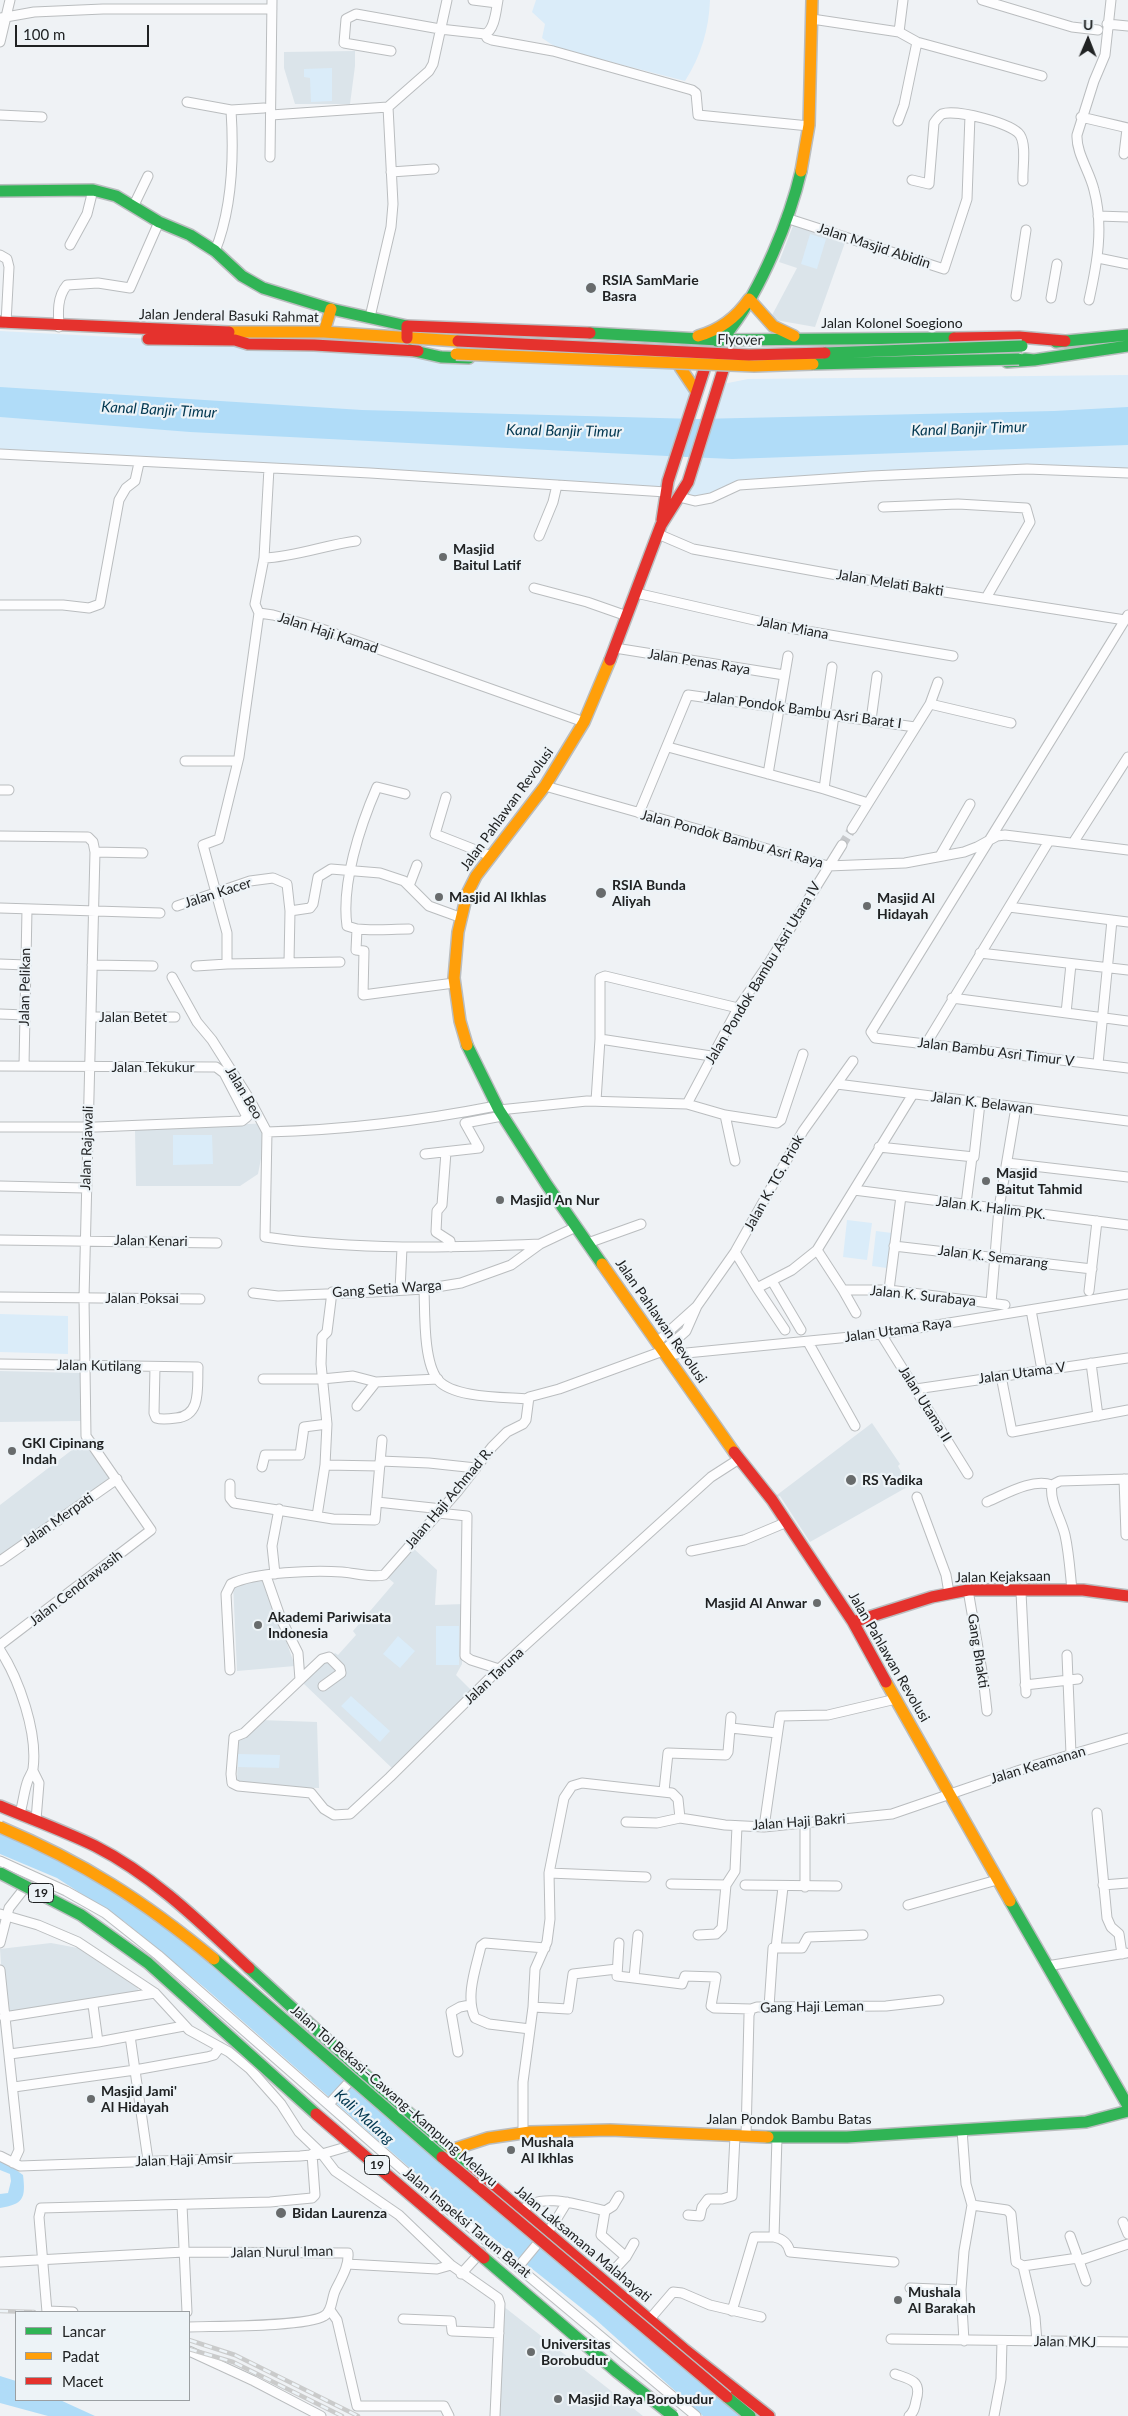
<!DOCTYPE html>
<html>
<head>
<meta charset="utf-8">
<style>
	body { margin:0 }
	#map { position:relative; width:1128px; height:2416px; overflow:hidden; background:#eff2f5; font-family:Lato,sans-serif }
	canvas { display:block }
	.legend { position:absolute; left:15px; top:2311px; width:175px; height:90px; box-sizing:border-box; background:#edf3f7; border:1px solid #9b9fa2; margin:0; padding:6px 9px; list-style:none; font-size:15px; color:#202223 }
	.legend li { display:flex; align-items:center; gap:10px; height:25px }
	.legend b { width:25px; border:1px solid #9b9fa2 }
	.north { position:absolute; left:1063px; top:15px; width:50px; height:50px; -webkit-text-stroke:4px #edf3f7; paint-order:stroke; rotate:1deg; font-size:14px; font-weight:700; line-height:20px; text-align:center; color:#202223 }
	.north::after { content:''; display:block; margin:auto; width:18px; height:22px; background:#202223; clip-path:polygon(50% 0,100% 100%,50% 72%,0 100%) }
	.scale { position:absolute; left:15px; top:25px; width:134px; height:22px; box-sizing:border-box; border:2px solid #202223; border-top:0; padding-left:6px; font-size:15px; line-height:18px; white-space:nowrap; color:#202223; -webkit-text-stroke:4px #edf3f7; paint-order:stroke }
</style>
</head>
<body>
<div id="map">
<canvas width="1128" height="2416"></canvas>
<ul class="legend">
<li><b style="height:6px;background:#30b455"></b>Lancar</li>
<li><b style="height:6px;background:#ff9f0a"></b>Padat</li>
<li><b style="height:6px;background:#e5322d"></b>Macet</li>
</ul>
<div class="north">U</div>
<div class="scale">100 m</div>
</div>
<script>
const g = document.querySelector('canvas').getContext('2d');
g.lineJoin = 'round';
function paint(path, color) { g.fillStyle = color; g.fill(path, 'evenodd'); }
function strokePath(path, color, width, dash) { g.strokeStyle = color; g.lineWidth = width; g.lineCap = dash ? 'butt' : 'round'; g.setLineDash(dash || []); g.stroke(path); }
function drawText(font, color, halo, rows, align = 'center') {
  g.font = font + ' Lato,sans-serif'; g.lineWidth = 4.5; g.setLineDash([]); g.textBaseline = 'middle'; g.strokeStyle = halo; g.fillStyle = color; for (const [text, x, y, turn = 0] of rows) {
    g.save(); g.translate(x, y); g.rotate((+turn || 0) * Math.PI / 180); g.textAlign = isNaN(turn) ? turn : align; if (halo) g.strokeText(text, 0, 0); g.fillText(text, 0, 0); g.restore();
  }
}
paint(new Path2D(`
	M355,51V66L350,104H295L284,68V52Z
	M796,218L847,237L815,327L770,319L797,268L779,262Z
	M268,1123L258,1174L240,1186H136L135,1130Z
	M0,1371L82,1373L81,1421L0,1422Z
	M872,1423L900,1464L898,1466L909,1486L810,1542L780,1496L773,1498Z
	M85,1440L113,1478L0,1558V1505Z
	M413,1548L437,1570L435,1605L464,1604L462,1664L456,1675L472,1691L394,1770L303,1683L335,1653L338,1655L356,1635L353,1631L394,1583L387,1577Z
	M265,1581L295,1666L237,1671L233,1583Z
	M260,1720L317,1722L319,1788L237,1786L238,1740Z
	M51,1943L78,1948L137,1987L139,1991L5,2017L0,1949Z
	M503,2306L596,2379L643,2416H496Z`), '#dbe4ea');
paint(new Path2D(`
	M536,0H710C709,29 701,56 685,81L557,48L542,38L545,24L532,12Z
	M332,68V101L311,102L310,78L304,77V69Z
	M810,234L826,239L817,269L801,264Z
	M0,331L680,367L693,384L666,492L0,454Z
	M1128,375V473L1056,470L748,484L711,498L679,497L718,385L748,379Z
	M173,1135H212L213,1164L173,1165Z
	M847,1220L872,1223L867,1260L843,1257Z
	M876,1231L892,1233L887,1268L872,1266Z
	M0,1314L68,1316V1354L0,1352Z
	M436,1626H459V1665H436Z
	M398,1636L415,1651L400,1668L383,1654Z
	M351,1696L390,1731L380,1742L341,1706Z
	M238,1754L280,1755L279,1768L238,1767Z`), '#daecf9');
paint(new Path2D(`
	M0,387L362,410L697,419L1054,411L1128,407V445L732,459L687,457L190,432L0,417Z
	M0,1832L46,1850L137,1903L744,2416H703L594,2318L453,2206L205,1988L125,1922L57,1878L0,1854Z
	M0,2158L23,2175C26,2199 23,2204 0,2208V2194L8,2193L11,2181L10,2174L0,2170Z
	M0,2376L16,2381V2400H60L95,2416H48L0,2403Z`), '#b0dcf8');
strokePath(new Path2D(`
	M842,845L852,829`), '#c6c8cb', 9, [9, 4.5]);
const street = new Path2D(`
	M473,0L497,3
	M982,0L1072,27L1098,30
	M0,18L34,12L103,9H272
	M812,19L899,32L917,42L1042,76
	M1107,24L1128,26
	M899,32L903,0
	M485,34L487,38L492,40L553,51L692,90L696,93L698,115L809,126
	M0,42L10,0
	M391,51L344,43L346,19L356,14L440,29L485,34C495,30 496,10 498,0
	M187,102L231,110C234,155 232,209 215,251
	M231,110L264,108
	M0,115L42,117
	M271,115L388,107
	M1081,117L1128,128
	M898,121L904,105L917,42
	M1124,154L1127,129
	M270,157L272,0
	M391,172L434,169
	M912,180L929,184L934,123C936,120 939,116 942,114C956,109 1012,123 1020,135C1027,146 1022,169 1023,181
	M133,207L148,176
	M1098,216L1128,217
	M786,218L944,269L967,199L970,115
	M70,245L87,214L93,190
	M0,255L7,259L9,267L6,323
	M1098,258L1128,264
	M1016,296L1026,230
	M1051,298L1057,264
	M1089,300C1097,264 1104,227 1094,190C1090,172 1076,153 1077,135L1094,81L1105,55L1111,0
	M370,317L391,227L393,204L388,107L429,71L433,64L447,0
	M59,327C58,312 57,297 67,285L98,283L130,288L159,222
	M0,454L370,473L666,492
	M679,497L695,501L711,498L739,485L871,476L1027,469L1128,473
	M883,507L958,504L1026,508L1030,522L986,598
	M658,534L693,549L848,577L1125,620
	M539,536L553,502L557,485
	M264,558C295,557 325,545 356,541
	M534,588L587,602L627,616
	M636,593L789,628L953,656
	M0,605H63L89,608L100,604L119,500L126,488L135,481L139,463
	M259,613L255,604L264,558L269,468
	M1128,615L871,1032L875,1038L1128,1068
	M615,648L784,675
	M930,704L1011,723
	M825,714L832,667
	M871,720L877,676
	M668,747L824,789L868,803
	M185,761H238
	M768,774L788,656
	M545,786L828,866L905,863L964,852L977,847L997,836L1005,835L1128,850
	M824,789L834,715
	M0,790H9
	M405,794L377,787C360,826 341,884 347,926L357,929L356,950L364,951L363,995L454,983
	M446,797L435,834L491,856
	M639,813L688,695L915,727
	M852,829L930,704L938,682
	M0,836L88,837L93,842L95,852L84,1298L86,1436L151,1530L0,1645
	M1073,843L1128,757
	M95,852L143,853
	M940,856L970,804
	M409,886L417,865
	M177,906L250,881L273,878L287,884L290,911
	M1009,907L1128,922
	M0,908L160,913
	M357,929C375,931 391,929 409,929
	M980,953L1128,970
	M289,962L290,911L310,908L313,904L318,877L331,869L380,873L404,881L429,906L462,918
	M340,962L227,964V933L203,845L219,839L239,757L259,613L273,615L319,628L584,722
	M0,964L26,965
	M92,965L153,966
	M196,966L227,964
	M172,977L197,1022L212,1040L250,1100L267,1132L265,1237C357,1250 448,1248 540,1244
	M952,998L1128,1021
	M1066,1013L1071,964
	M0,1014L25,1015
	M92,1017H175
	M600,1039L711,1056
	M926,1044L1049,841
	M1098,1064L1112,920
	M0,1066L216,1067L224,1073L247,1117L242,1121L96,1127H0
	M24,1066L27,909
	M837,1084L1128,1121
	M596,1101L600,1039V978L605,976L738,1008
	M687,1104L738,1008L767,966L842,845
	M499,1110L587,1101L687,1104L725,1115L777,1123L781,1120L803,1054
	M725,1115L735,1161
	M267,1132C344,1130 420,1121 496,1106
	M879,1147L974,1157L980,1103
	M446,1152L442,1205L437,1211L436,1232L450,1241L451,1247
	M425,1154L479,1148L465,1123L502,1116
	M1007,1163L1128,1177
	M0,1186L85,1188
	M854,1190L1128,1225
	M966,1204L972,1157
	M0,1240L217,1243
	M588,1243L641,1224
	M894,1246L1092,1269
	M817,1250L843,1290H889L1005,1305
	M735,1252L757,1288L792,1270L817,1250L913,1094
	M772,1281L801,1330
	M757,1288L785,1330
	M424,1289C425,1312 423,1362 438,1380C453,1398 504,1397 527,1399
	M400,1290L402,1248
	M843,1290L856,1313
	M889,1290L901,1196
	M1089,1291L1097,1221
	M253,1293L278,1296L374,1292L424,1289L461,1283L511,1265L540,1244L576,1227
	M0,1297L200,1299
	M991,1303L999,1208L1016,1107
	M1031,1310L1042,1370
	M881,1334L968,1474
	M657,1342L697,1306L735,1252L803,1131L853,1061
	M808,1342L855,1426
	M666,1355L881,1334L1128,1294
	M1091,1363L1098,1416
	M0,1364L198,1367C197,1387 202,1416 176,1418C169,1419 162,1420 156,1418L154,1413L155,1367
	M1001,1376L1012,1432L1128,1410
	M263,1379H322L353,1376L376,1382
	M916,1389L1128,1358
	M357,1406L376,1382L438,1379
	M380,1461L429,1463L476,1468
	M325,1465L380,1466
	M262,1467L265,1455H300L304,1427L327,1424L321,1364L322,1337L327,1332L332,1292
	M1124,1479L1126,1535
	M230,1484V1498L234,1503L333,1519L375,1520L382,1440
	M1052,1485C1049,1501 1061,1518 1065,1535C1069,1553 1070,1571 1072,1590
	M1052,1485L1060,1481L1128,1479
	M917,1497L946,1575L949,1593
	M377,1502L442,1509
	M987,1502C1006,1494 1032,1478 1052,1485
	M438,1513L467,1516L465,1656L471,1660L499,1669
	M317,1516L325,1465L327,1424
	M691,1551L744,1540L787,1522
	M0,1561L117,1479
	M275,1574L272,1546L279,1509
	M266,1576L281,1619L298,1653L300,1680
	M968,1590L983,1677L987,1711
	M1021,1592L1026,1693
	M0,1650C19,1679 38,1733 33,1769C32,1774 28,1778 27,1783C24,1792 23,1803 20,1813
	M1067,1655L1071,1754
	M230,1670L226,1594L231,1584C254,1572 315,1570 342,1572C355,1573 371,1578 384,1575L457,1492L492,1447L507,1432L523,1424L526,1420L529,1397L559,1389L663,1351L686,1331L697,1306
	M1025,1685L1078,1679
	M323,1686L341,1673L340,1668L329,1657L322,1659L244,1733L234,1737L231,1774L232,1783L238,1786L311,1793L324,1809L334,1815L350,1814L390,1777L499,1669L711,1477L739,1459
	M731,1728L777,1733
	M33,1771L39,1783L36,1820
	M664,1791L668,1753L726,1755L728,1752L731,1717
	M1097,1813L1107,1918L1111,1927L1119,1934L1122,1954
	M626,1822L657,1823L680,1818
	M805,1822V1887
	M764,1827L780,1716L828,1715L896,1699
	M0,1861L66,1891L105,1913L158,1955L434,2197L696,2416
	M549,1873L646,1877
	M671,1884L726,1885
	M745,1885L837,1886
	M1103,1885L1128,1883
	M908,1905L997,1880
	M0,1914L38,1925L78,1942L155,1993L189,2030L229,2052L250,2069L281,2104L299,2132L322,2154L335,2171L399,2215L451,2265
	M698,1935L716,1934L722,1928L726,1885L735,1871L737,1826
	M0,1943L9,1908L27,1885
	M619,1943L617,1976L634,1978L638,1935
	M776,1948L783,1887
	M1047,1966L1126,1953
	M0,1970L19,2150L13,2163
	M634,1978L682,1984L685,1976L716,1977L711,2006L714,2008L751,2009L757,2007L886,2006L939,2000
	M93,2005L98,2042
	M533,2007L568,2009L573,1974L617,1969
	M769,2007L773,1948H802L808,1937L863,1935
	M4,2017L155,1993
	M530,2029L489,2024L475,2018C465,1996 476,1968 481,1946L485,1943L545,1948
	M130,2036L148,2160
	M458,2052L451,2012L460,2007L470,2005
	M10,2054L98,2042L184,2026
	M14,2087L135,2070L207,2057L214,2055L220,2047
	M329,2104L353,2078
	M962,2130L966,2184L972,2205L964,2251L961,2290L964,2341
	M523,2133V2082L533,2007L535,1969L547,1942L550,1919L549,1873L564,1798L572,1786L582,1783L672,1793L678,1799L680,1818L725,1825L764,1827L892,1814L1032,1766L1128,1738
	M746,2136L749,2015L751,2009
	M777,2137L774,2237C783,2239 788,2243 790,2252L894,2262
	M0,2156L20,2166L300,2156L322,2154L353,2145
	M182,2205L187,2312
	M972,2205L1007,2210L1011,2214L1016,2262L1023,2266L1035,2317L1037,2342
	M605,2211L601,2235L626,2257L634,2243
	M521,2212C537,2190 583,2206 605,2211L613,2206L619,2196
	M688,2215L700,2216L702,2207L708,2199H722L732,2196L735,2136
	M1123,2222L1128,2234
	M1070,2236L1078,2258L1081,2260L1128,2244
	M0,2262L184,2252L348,2253C349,2266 342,2277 336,2289C331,2298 333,2311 324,2316C306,2327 214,2326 189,2327
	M347,2264L437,2269L451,2265L498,2298L500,2304L495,2416
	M519,2266L553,2225L567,2202
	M1023,2266L1078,2258L1086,2281
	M613,2271L626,2257
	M461,2274L481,2252
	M910,2288L961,2290
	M330,2310L337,2320L357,2406H444L449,2416
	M47,2311L73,2312
	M732,2311L754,2237H774
	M47,2312L39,2217L41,2208L270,2202L312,2198L315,2195L312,2154
	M403,2319L451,2321L452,2331L499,2333
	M649,2320L673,2292L682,2293L710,2305L761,2317
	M891,2339L1128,2342
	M189,2351L254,2381L321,2416
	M895,2374C912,2380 922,2381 916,2401C915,2407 914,2412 909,2416
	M994,2416L1001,2379L1002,2341`);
const fast = new Path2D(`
	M0,191L93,190L116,196L159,222L190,235L215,251L242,276L263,288L331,309L407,326
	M590,333L719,340L954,338
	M718,342C722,337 728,333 731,328C761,289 790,219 801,171
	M1056,342L1128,335
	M410,350L441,357L469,358
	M1025,359L1034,360L1128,346
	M1007,362L1034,360
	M467,1045L499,1110L547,1185L602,1264
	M1010,1901L1128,2106
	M249,1968L360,2070L474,2170
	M768,2137H847L1086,2122L1128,2111
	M727,2397L750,2416`);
const slow = new Path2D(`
	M801,171L809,125L812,0
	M229,332H324L458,341
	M324,332L331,309
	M698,336C720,330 736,318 749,299L773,326L794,336
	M680,367L696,391
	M467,1045L460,1021L454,978L458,932L467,894L476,876L545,786L584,722L610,660
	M602,1264L734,1452
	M886,1682L1010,1901
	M451,2150L488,2138L530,2132L610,2130L768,2137`);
const jam = new Path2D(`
	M0,322L229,332
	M407,338V326L590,333
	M954,338L1019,337L1065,341
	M148,339L235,340L248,344L314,345L418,351
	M662,520L668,481L705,367
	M610,660L661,525L688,482L724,367
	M734,1452L772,1500L853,1622L886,1682
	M853,1622L932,1597L968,1590H1083L1128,1596
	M0,1806C31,1819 64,1831 95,1846C154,1876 201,1923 249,1968
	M474,2170L684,2349L769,2416`);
strokePath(street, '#babdbf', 11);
strokePath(fast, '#babdbf', 14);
strokePath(slow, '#babdbf', 14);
strokePath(jam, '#babdbf', 14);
strokePath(street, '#fdfdfe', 9);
strokePath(fast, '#30b455', 11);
strokePath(slow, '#ff9f0a', 11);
strokePath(jam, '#e5322d', 11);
const rail = new Path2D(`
	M0,2311L34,2312
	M189,2340L235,2355L358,2416
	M189,2349L233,2362L342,2416`);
strokePath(rail, '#cacbcb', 4.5);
strokePath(rail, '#edf3f7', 2.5, [8]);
const fastBridge = new Path2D(`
	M825,353L1022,346
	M813,364L1019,359
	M0,1873L81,1915L148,1963L316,2114
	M214,1959L442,2157
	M484,2258L617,2372L673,2416`);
const slowBridge = new Path2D(`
	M456,354L754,366L813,364
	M0,1827C83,1862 144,1901 214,1959`);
const jamBridge = new Path2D(`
	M458,341L749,355L825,353
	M316,2114L484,2258
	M442,2157L727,2397`);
strokePath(fastBridge, '#babdbf', 14, []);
strokePath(slowBridge, '#babdbf', 14, []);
strokePath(jamBridge, '#babdbf', 14, []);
strokePath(fastBridge, '#30b455', 11);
strokePath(slowBridge, '#ff9f0a', 11);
strokePath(jamBridge, '#e5322d', 11);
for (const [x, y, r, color] of [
	[591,288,6,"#686b6c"],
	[443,557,5,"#686b6c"],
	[601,893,6,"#686b6c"],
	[439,897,5,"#686b6c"],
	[867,906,5,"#686b6c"],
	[986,1181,5,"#686b6c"],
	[500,1200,5,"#686b6c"],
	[12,1451,5,"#686b6c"],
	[851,1480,6,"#686b6c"],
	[817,1603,5,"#686b6c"],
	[258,1625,5,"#686b6c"],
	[91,2099,5,"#686b6c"],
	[511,2150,5,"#686b6c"],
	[281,2213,6,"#686b6c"],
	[898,2300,5,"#686b6c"],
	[531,2352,5,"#686b6c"],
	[558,2399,5,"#686b6c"]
]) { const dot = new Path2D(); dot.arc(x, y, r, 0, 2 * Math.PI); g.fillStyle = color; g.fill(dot); strokePath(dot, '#edf3f7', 2); }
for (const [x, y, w] of [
	[41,1893,25],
	[377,2165,25]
]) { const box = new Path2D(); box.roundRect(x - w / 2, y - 9.5, w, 19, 4); g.fillStyle = '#edf3f7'; g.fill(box); strokePath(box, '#202223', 1); }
drawText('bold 12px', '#202223', null, [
	["19",41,1893],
	["19",377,2165]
]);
drawText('14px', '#202223', '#edf3f7', [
	["Jalan Masjid Abidin",874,246,18],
	["Jalan Jenderal Basuki Rahmat",229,316,1],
	["Jalan Kolonel Soegiono",892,323],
	["Flyover",740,340,1],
	["Jalan Melati Bakti",890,583,9],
	["Jalan Miana",793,628,11],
	["Jalan Haji Kamad",328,633,18],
	["Jalan Penas Raya",699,662,9],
	["Jalan Pondok Bambu Asri Barat I",803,710,8],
	["Jalan Pahlawan Revolusi",507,809,-54],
	["Jalan Pondok Bambu Asri Raya",732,839,15],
	["Jalan Kacer",218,893,-18],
	["Jalan Pondok Bambu Asri Utara IV",763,973,-59],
	["Jalan Pelikan",25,987,-89],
	["Jalan Betet",133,1017],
	["Jalan Bambu Asri Timur V",996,1052,7],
	["Jalan Tekukur",153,1067],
	["Jalan Beo",244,1093,59],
	["Jalan K. Belawan",982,1103,7],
	["Jalan Rajawali",87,1148,-88],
	["Jalan K. TG. Priok",774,1183,-61],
	["Jalan K. Halim PK.",991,1208,7],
	["Jalan Kenari",151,1241,1],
	["Jalan K. Semarang",993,1257,7],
	["Gang Setia Warga",387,1289,-4],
	["Jalan K. Surabaya",923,1296,6],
	["Jalan Poksai",142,1298],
	["Jalan Pahlawan Revolusi",661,1321,55],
	["Jalan Utama Raya",898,1330,-8],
	["Jalan Kutilang",99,1366,1],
	["Jalan Utama V",1022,1373,-8],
	["Jalan Utama II",925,1404,58],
	["Jalan Haji Achmad R.",449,1498,-50],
	["Jalan Merpati",58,1520,-35],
	["Jalan Kejaksaan",1003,1577,-1],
	["Jalan Cendrawasih",76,1588,-38],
	["Gang Bhakti",978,1651,81],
	["Jalan Pahlawan Revolusi",889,1657,60],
	["Jalan Taruna",494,1676,-43],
	["Jalan Keamanan",1038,1765,-17],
	["Jalan Haji Bakri",799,1822,-4],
	["Gang Haji Leman",812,2007,-1],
	["Jalan Tol Bekasi–Cawang–Kampung Melayu",394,2096,41],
	["Jalan Pondok Bambu Batas",789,2119],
	["Jalan Haji Amsir",184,2160,-2],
	["Jalan Inspeksi Tarum Barat",467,2223,40],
	["Jalan Laksamana Malahayati",583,2244,40],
	["Jalan Nurul Iman",282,2252,-1],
	["Jalan MKJ",1065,2342,1]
]);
drawText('bold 14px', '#202223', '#edf3f7', [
	["RSIA SamMarie",602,280],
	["Basra",602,296],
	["Masjid",453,549],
	["Baitul Latif",453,565],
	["RSIA Bunda",612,885],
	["Aliyah",612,901],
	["Masjid Al Ikhlas",449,897],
	["Masjid Al",877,898],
	["Hidayah",877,914],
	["Masjid",996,1173],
	["Baitut Tahmid",996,1189],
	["Masjid An Nur",510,1200],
	["GKI Cipinang",22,1443],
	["Indah",22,1459],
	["RS Yadika",862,1480],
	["Masjid Al Anwar",807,1603,"right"],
	["Akademi Pariwisata",268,1617],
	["Indonesia",268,1633],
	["Masjid Jami'",101,2091],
	["Al Hidayah",101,2107],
	["Mushala",521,2142],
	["Al Ikhlas",521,2158],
	["Bidan Laurenza",292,2213],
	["Mushala",908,2292],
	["Al Barakah",908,2308],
	["Universitas",541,2344],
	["Borobudur",541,2360],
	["Masjid Raya Borobudur",568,2399]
], 'left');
drawText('italic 15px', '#00364f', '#edf3f7', [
	["Kanal Banjir Timur",159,410,3],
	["Kanal Banjir Timur",969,429,-2],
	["Kanal Banjir Timur",564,431,1],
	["Kali Malang",364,2117,42]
]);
</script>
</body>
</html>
